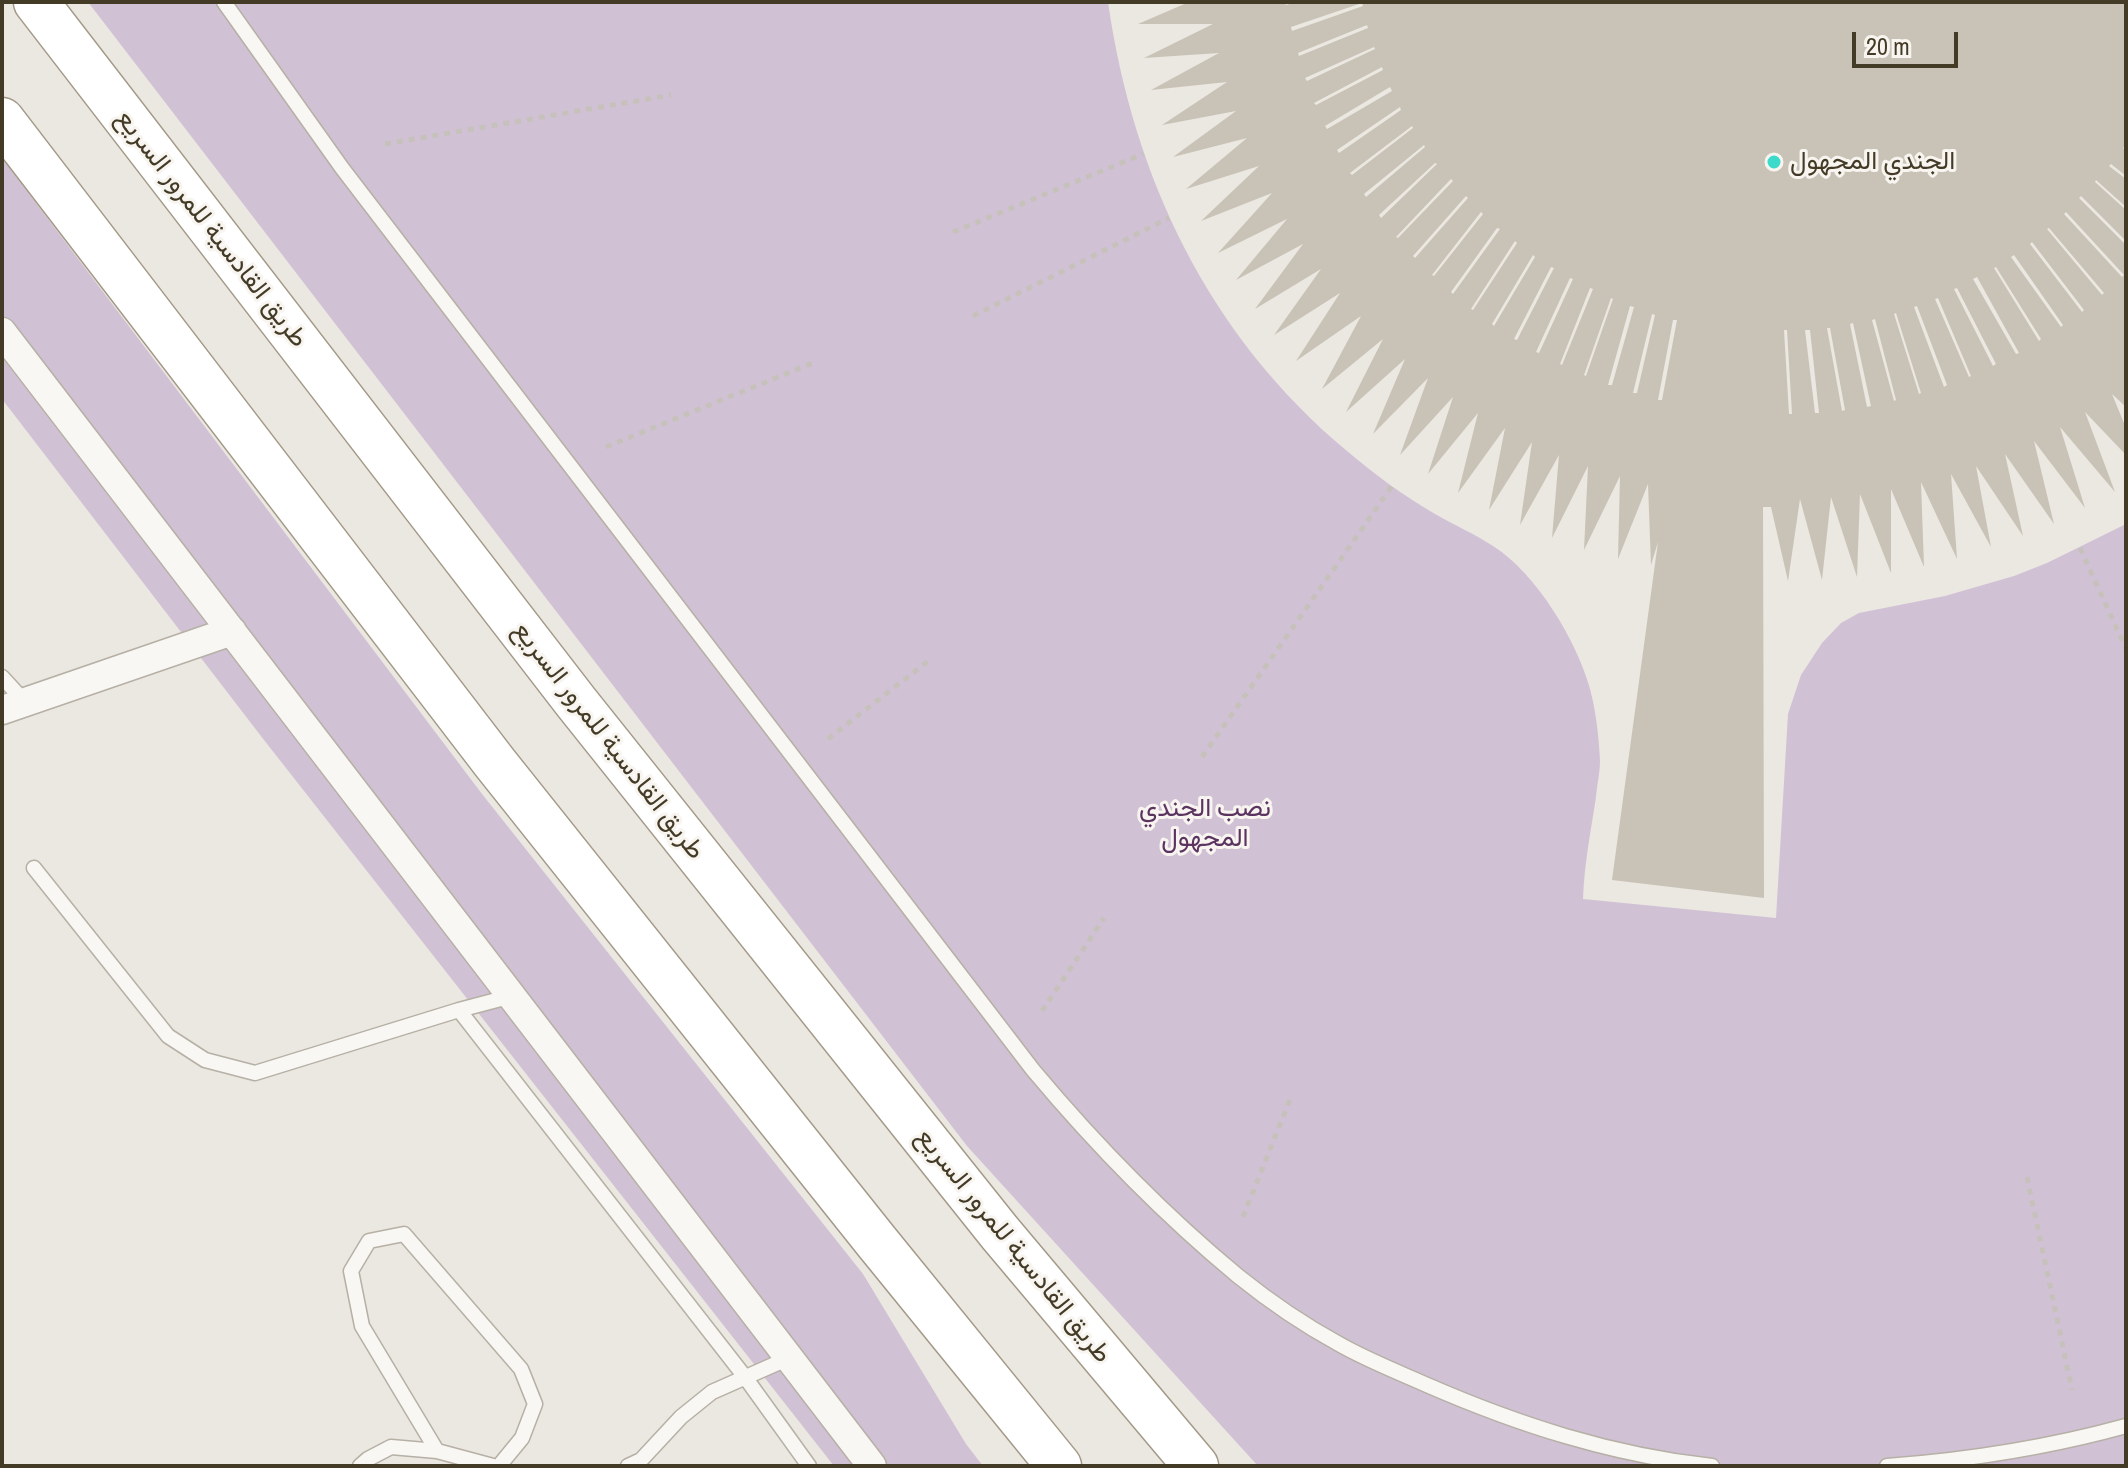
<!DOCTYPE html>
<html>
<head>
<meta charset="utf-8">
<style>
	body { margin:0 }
	#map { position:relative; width:2128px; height:1468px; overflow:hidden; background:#ebe7e1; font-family:"Archivo Narrow",sans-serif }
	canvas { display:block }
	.frame { position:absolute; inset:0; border:4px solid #443b27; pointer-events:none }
	.scale { position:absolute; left:1852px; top:32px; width:106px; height:36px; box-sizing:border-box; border:4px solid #443b27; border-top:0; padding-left:10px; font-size:24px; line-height:28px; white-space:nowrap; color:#443b27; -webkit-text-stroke:6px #f8f5f0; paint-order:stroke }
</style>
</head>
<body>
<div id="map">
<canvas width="2128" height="1468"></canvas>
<div class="frame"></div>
<div class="scale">20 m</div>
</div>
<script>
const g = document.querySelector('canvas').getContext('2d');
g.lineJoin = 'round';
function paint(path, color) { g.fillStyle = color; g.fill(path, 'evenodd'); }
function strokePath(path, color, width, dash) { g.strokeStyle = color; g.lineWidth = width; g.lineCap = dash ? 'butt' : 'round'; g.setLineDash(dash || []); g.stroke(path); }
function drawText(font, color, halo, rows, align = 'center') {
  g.font = font + ' "Archivo Narrow",Vazirmatn,sans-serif'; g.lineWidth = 6; g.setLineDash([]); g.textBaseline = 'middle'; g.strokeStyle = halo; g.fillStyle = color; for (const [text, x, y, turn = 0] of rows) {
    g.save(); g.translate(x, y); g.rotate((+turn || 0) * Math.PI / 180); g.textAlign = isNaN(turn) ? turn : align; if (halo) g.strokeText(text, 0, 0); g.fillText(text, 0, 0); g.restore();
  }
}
paint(new Path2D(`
	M88,2H1108C1133,177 1209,336 1347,451C1374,474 1404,496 1435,514C1454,525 1475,534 1493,546C1536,573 1577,641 1590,689C1596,711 1599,738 1600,761C1600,772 1597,785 1596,797C1591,830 1584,865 1583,899L1776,918L1788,714L1801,675L1822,643L1841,623L1859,613L1945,596L2014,576L2047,563L2126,524V1466H1258L967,1146Z
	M2,158L482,794L863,1274L966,1444L983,1466H834L264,740L2,399Z`), '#d1c1d5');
paint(new Path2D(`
	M1189,2H1285L1286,5L1296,2H2126V144L2123,148L2126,150V176L2111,164L2109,166L2126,179V207L2096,180L2095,182L2126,210V241L2081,196L2079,198L2126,245V407L2112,394L2126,428V455L2085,412L2115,492L2060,427L2085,508L2034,441L2054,524L2005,454L2023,536L1976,466L1991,547L1951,474L1957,559L1921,482L1924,567L1891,489V573L1860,494L1857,577L1831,497L1822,580L1800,499L1788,581L1771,507H1763L1764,898L1612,880L1658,542L1651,565L1648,484L1618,559L1620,476L1584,550L1588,466L1552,538L1559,455L1520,525L1532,442L1489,510L1505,428L1458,493L1478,413L1428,474L1453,397L1400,455L1428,378L1373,434L1405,359L1346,412L1383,339L1322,389L1361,316L1296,361L1340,293L1274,335L1321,269L1255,309L1303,244L1236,280L1287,219L1218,253L1272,193L1201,221L1259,166L1186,189L1247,138L1173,157L1236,111L1162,125L1227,82L1151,90L1219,53L1144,58L1213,24H1138ZM1362,3L1363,6L1292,31L1291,27ZM1367,25L1368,28L1299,56L1298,53ZM1374,47L1375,49L1307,81L1305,78ZM1382,67L1383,70L1316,105L1314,103ZM1390,87L1392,91L1327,129L1325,126ZM1400,107L1401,110L1339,153L1337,150ZM1412,126L1413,128L1352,175L1350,173ZM1424,145L1425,147L1366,197L1364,194ZM1435,163L1437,164L1381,218L1379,215ZM1451,179L1453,181L1398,238L1396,237ZM1466,196L1468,198L1415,258L1413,256ZM1481,212L1483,214L1434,276L1432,275ZM2066,212L2124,275L2122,277L2064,214ZM1497,228L1500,229L1453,294L1451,292ZM2049,228L2104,293L2102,295L2047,229ZM1515,241L1517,243L1473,310L1471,309ZM2032,242L2084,310L2082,312L2030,244ZM1533,255L1535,257L1494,326L1492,324ZM2014,255L2063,325L2061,327L2011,257ZM1551,267L1554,268L1517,340L1514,339ZM1996,267L2041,339L2039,341L1994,268ZM1977,277L2019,353L2016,354L1973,279ZM1570,278L1573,279L1539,353L1536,352ZM1590,288L1593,289L1562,365L1560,364ZM1957,288L1996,364L1993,366L1954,289ZM1611,298L1613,299L1586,376L1584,375ZM1938,298L1971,376L1969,377L1935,299ZM1630,306L1634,307L1612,385H1608ZM1917,306L1947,385L1944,387L1914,307ZM1896,313L1921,393L1919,394L1894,314ZM1652,314L1655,315L1637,393H1633ZM1875,319L1896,400L1894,401L1872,320ZM1673,320H1677L1662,400H1658ZM1853,323L1871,406L1867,407L1850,324ZM1827,328H1830L1845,410L1842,411ZM1784,330H1787L1792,414H1789ZM1805,330H1810L1819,413H1815Z`), '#c9c3b7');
const lane = new Path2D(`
	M224,2L342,168L1033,1070C1095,1144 1163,1214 1238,1276C1269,1301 1304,1325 1339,1344C1367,1360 1398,1372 1427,1385C1519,1425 1612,1455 1712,1466
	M2,677L25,702
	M34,868L168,1036L205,1060L255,1073L459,1010L512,996
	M459,1010L745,1377L809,1466
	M437,1451L362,1326L351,1271L369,1241L404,1234L521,1369L535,1404L522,1438L499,1466
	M360,1466L368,1459L391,1447L437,1451L493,1466
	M628,1466L641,1460L681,1417L712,1392L789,1358
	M1887,1466C1969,1460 2046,1448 2126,1426`);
const street = new Path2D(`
	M2,332L872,1466
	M2,710L232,631`);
const highway = new Path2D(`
	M36,2L576,702L1000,1233L1196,1466
	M2,120L495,763L876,1241L1059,1466`);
strokePath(lane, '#b6b0a5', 17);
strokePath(street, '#b6b0a5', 31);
strokePath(highway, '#a39987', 47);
strokePath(new Path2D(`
	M385,144L671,95
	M953,232L1143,154
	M973,316L1169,218
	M606,447L815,362
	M2080,548L2126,649
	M828,739L931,659
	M1202,757L1392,486
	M1042,1011L1104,918
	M2027,1177L2072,1390
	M1243,1217L1291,1097`), '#c6c2bb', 5, [6, 6]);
strokePath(lane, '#f8f7f4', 14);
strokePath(street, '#f8f7f4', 28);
strokePath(highway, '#fff', 44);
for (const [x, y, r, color] of [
	[1774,162,8,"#3cdaca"]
]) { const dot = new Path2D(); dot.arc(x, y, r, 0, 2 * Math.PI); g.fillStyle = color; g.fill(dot); strokePath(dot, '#f8f5f0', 3); }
drawText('26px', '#443b27', '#f8f5f0', [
	["الجندي المجهول",1790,162]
], 'left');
drawText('26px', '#443b27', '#f8f5f0', [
	["طريق القادسية للمرور السريع",211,229,52],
	["طريق القادسية للمرور السريع",608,741,52],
	["طريق القادسية للمرور السريع",1013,1246,51]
]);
drawText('26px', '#5b3361', '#f8f5f0', [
	["نصب الجندي",1205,809],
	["المجهول",1205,839]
]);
</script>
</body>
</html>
